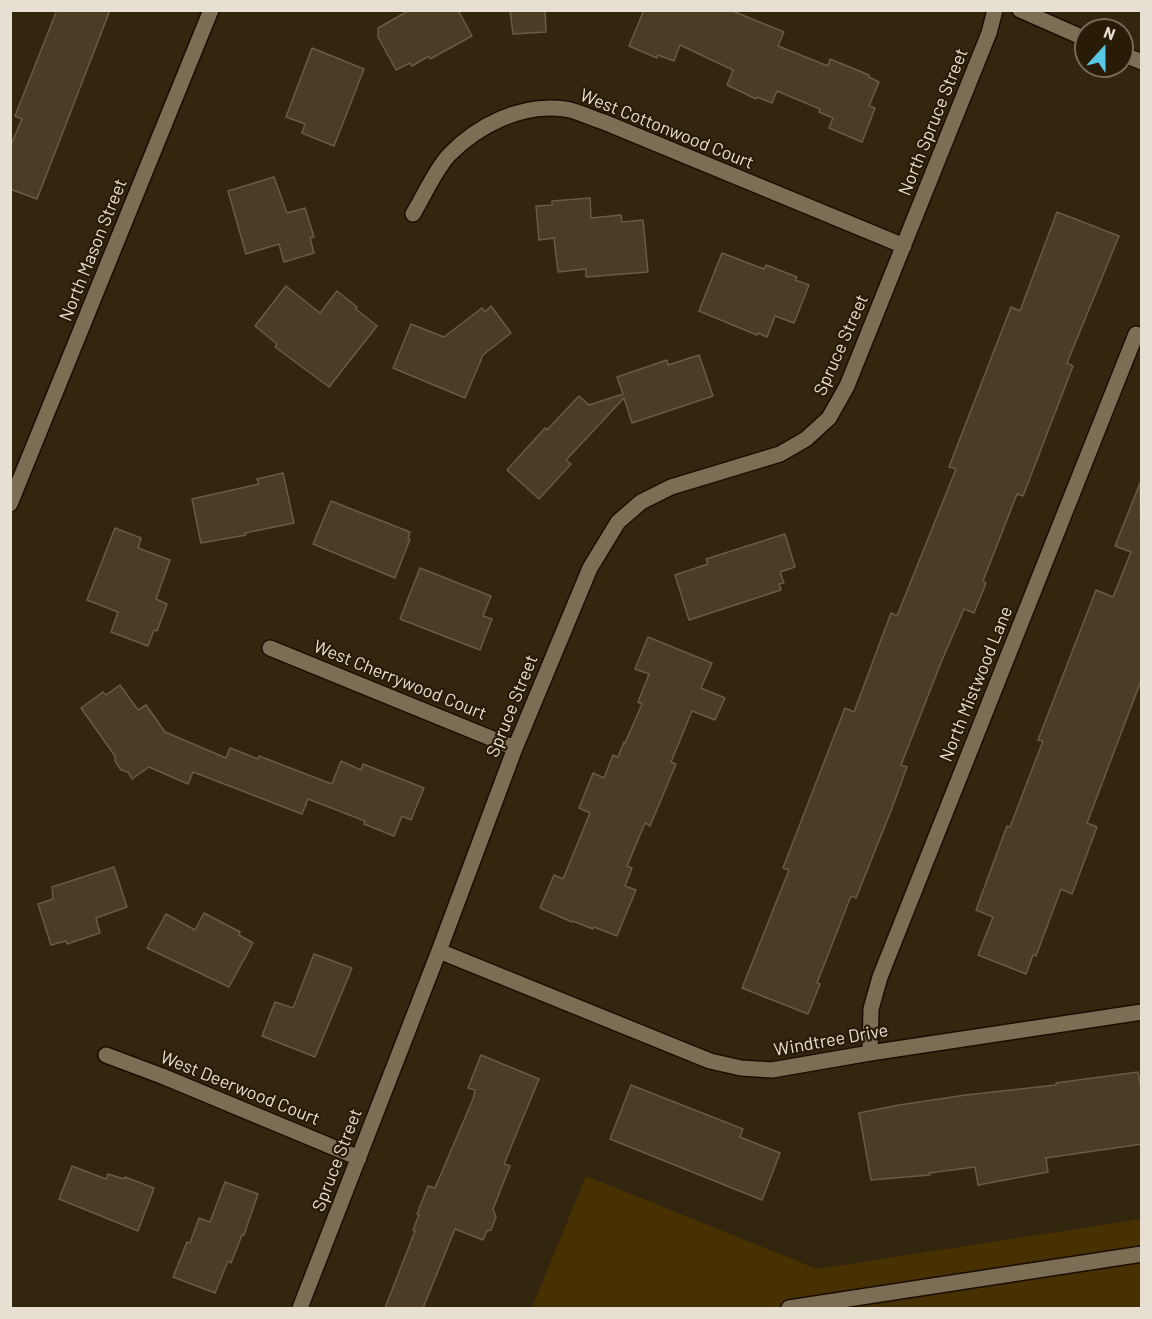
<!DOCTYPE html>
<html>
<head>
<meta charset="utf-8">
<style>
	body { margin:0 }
	#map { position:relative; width:1152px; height:1319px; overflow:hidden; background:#33260f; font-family:Barlow,sans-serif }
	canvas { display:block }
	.frame { position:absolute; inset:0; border:12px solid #e7dfd1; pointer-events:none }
	.north { position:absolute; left:1074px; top:18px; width:60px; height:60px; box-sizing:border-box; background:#291c06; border:2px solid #756a57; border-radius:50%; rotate:21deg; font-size:16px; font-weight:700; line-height:24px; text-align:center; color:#e7dfd1 }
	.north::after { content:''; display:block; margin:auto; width:21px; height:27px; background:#59c8e5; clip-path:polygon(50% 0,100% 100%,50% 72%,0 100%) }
</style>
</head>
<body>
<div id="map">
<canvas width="1152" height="1319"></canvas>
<div class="frame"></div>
<div class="north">N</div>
</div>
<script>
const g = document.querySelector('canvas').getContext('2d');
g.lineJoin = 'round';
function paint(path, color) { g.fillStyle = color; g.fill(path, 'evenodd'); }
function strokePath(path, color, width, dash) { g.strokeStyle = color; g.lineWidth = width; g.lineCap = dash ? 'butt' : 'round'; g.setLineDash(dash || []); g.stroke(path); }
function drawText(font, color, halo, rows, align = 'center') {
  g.font = font + ' Barlow,sans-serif'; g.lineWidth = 4.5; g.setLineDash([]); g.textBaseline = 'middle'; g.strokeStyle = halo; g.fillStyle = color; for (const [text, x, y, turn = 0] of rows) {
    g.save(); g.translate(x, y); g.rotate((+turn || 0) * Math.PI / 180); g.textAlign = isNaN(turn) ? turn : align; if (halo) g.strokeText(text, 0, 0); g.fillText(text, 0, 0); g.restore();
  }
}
paint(new Path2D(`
	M586,1176L817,1269L1141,1219V1308H532Z`), '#483100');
const building = new Path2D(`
	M57,10H110L37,199L10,189V147L22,119L15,116Z
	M410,10H458L472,36L430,59L429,56L412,66L410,63L396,70L378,37V28Z
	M510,10H545L546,32L513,34Z
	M644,10H730L784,32L778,46L828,66L830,59L869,75V77L879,82L869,106L875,108L862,142L829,128L833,118L819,112L820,109L777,91L772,103L757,97L756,99L727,85L733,70L680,45L674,61L658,55L657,58L629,46Z
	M312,48L364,69L334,146L302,133L305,124L286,117Z
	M274,177L287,213L305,208L314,237L310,238L314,253L284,262L279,244L246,254L228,191Z
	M590,198L591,218L621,215L622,222L643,220L648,272L586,277V269L558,272L554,238L539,240L536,206L552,205V201Z
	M1057,212L1119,236L1067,363L1073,366L1023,496L1017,494L983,581L986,583L974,613L964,609L940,665L901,765L907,767L892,808L856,898L851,896L817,983L820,984L808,1014L742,988L789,870L783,868L845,708L854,712L891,613L897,616L956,469L949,467L1011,307L1020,311Z
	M722,253L764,269L766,265L797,277L795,280L809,285L794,323L775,316L767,337L758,333L757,335L699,311Z
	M286,286L320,313L337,291L357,307L356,309L377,326L329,387L275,347L277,344L255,326Z
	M491,306L511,333L483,355L465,398L393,368L411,324L444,337L482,308L485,312Z
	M699,355L713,396L632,423L624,398L566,460L571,464L539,499L507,470L545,428L547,430L579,396L589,405L623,394L617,377L667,360L668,365Z
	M283,473L294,523L245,533L246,535L201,543L192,499L259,484L257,479Z
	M1140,483L1142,678L1087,823L1097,827L1072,894L1061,889L1036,956L1033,955L1026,974L978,955L993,917L976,910L1007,826L1010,827L1043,741L1038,740L1096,590L1113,597L1131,552L1115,546Z
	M331,501L410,532L408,538L410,539L395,578L313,544Z
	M115,528L141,538L138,548L170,560L156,599L167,604L157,631L154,630L148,646L111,632L118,612L87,600Z
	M785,534L795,567L780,572L784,583L779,584L781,590L689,620L675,575L708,564L706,559Z
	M420,568L491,596L483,616L492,619L480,650L400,619Z
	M648,637L712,663L701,688L725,698L715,720L692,711L671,762L676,764L650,826L645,823L627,866L632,868L625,886L636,890L617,936L594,927L593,929L573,921L572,922L540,908L554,875L563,879L590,813L579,808L593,773L604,778L613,755L618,757L624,742L625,743L642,704L638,702L649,674L635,669Z
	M120,685L138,710L146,705L165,732L226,758L230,748L258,759L259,756L332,784L341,761L361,770L363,764L424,788L411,820L402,816L394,836L364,824L365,821L308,799L302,814L193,772L188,784L149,767L132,779L128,772L121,770L115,761V756L81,708L103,692L106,695Z
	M114,867L127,907L96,918L100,933L67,944L66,941L51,945L38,904L53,899L52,887Z
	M204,913L240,932L239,935L253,943L229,987L147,948L166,914L195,930Z
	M314,954L352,968L315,1057L262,1036L275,1002L293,1008Z
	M481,1055L539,1079L504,1164L510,1166L493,1209L496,1217L491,1230L487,1231L483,1240L455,1229L423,1308H385L415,1231L413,1230L419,1215L417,1214L428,1186L435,1188L473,1099L475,1090L468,1088Z
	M1138,1072L1142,1095V1144L1046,1158L1048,1172L978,1185L975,1167L929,1173L930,1175L871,1180L859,1113L899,1105L966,1095L1056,1085V1083Z
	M631,1085L743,1129L740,1137L780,1153L762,1200L610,1139Z
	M72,1166L106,1179L108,1174L124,1179L125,1177L154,1188L138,1231L59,1199Z
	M225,1182L258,1194L244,1235H242L231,1263L228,1261L215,1293L173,1277L187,1242L190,1243L199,1218L210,1222Z`);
paint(building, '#4a3c25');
strokePath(building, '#6a5b43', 1.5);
const service = new Path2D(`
	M789,1308L1142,1254`);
const minor = new Path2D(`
	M413,214C424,196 435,170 449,155C478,125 522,103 565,109C578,111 591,118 604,122L904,246
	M270,648L515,748
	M439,951L710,1061L741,1068L772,1070L870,1053L1142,1012
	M870,1053L871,1009L880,977L1136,334L1142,336
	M106,1055L162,1076L359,1158
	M300,1308L439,951L515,748L590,568L618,522L641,502L671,487L780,454L806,439L829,418L847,386L989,33L995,10`);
const tertiary = new Path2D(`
	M1020,10L1086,39
	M1122,54L1142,62
	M10,504L211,10`);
strokePath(service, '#1a0e00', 18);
strokePath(minor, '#1a0e00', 18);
strokePath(tertiary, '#1a0e00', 18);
strokePath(service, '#7c6d55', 15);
strokePath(minor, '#7c6d55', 15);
strokePath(tertiary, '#7c6d55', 15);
drawText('18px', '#e7dfd1', '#291c06', [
	["North Spruce Street",933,122,-68],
	["West Cottonwood Court",667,129,22],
	["North Mason Street",93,250,-68],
	["Spruce Street",841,345,-66],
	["West Cherrywood Court",400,680,22],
	["North Mistwood Lane",976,684,-68],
	["Spruce Street",512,706,-68],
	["Windtree Drive",831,1040,-10],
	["West Deerwood Court",240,1088,22],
	["Spruce Street",337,1160,-69]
]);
</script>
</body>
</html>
